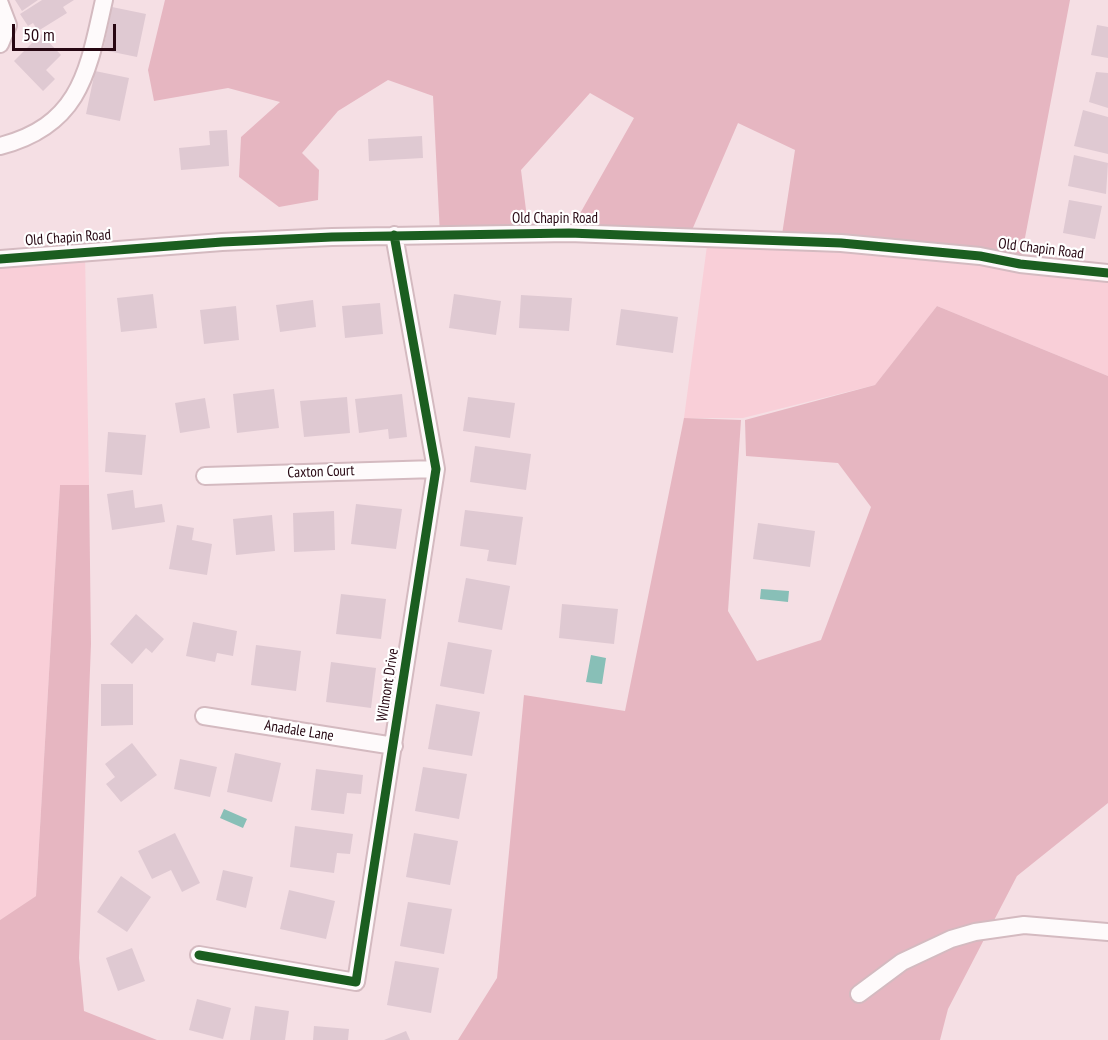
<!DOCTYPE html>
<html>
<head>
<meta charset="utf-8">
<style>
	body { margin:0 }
	#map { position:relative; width:1108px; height:1040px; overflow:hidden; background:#f5dfe4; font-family:"PT Sans Narrow",sans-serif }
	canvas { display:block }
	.scale { position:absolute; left:12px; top:24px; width:104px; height:27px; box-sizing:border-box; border:3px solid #270712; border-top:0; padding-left:8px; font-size:18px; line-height:21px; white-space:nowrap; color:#270712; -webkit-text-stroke:4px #fff; paint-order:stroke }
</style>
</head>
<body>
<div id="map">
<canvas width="1108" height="1040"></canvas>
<div class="scale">50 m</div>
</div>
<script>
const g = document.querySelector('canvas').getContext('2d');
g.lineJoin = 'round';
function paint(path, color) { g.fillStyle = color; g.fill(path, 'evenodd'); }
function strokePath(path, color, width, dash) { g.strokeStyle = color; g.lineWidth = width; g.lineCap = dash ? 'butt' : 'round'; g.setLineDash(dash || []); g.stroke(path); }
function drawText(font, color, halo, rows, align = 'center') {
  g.font = font + ' "PT Sans Narrow",sans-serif'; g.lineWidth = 4.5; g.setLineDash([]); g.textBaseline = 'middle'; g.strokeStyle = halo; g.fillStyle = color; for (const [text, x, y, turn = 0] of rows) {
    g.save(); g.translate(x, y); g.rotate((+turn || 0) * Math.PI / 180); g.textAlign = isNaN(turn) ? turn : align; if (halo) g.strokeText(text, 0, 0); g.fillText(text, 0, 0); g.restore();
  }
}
paint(new Path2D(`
	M708,238L1108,273V376L937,306L875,385L743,418H684Z
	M85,252L89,485H60L36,896L0,920V259Z`), '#f9cfd8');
paint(new Path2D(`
	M165,0H1070L1020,264L781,241L795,150L738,123L689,237L569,233L634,118L590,93L521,170L529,234L440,235L433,96L388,80L338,111L302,153L319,170L318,200L279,207L239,177L241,137L280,102L228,88L154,101L148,70Z
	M937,306L1108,376V803L1017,876L948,1009L940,1040H458L497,978L524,695L625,711L684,418L741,420L728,611L757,661L821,640L871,507L838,463L746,456L745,420L875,385Z
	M60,485H89L91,644L79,958L84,1011L157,1040H0V920L36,896Z`), '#e6b6c1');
paint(new Path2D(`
	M761,589L789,591L788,602L760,599Z
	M591,655L606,658L602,684L586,682Z
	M224,809L247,819L243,828L220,818Z`), '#88bfb7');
paint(new Path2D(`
	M15,0H38L22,11Z
	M42,0H74L63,7L67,13L38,31L33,23L28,26L20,14Z
	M112,7L146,14L137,57L103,50Z
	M1097,25L1108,27V58L1091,55Z
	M41,34L61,55L46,70L55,79L43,91L14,61Z
	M95,71L129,78L120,121L86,114Z
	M1096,72L1108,73V108L1089,102Z
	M1083,110L1108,117V154L1074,146Z
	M227,130L229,166L181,170L179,148L210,145L209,131Z
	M422,136L423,158L369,161L368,139Z
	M1074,155L1108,163L1106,194L1068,186Z
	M1069,200L1102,206L1095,239L1063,233Z
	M153,294L157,328L121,332L117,298Z
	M454,294L501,301L496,335L449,328Z
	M521,295L572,298L569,331L519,328Z
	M313,300L316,327L280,332L276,305Z
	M380,303L383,334L345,338L342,306Z
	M236,306L239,340L204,344L200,310Z
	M621,309L678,317L673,353L616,345Z
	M274,389L279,428L237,433L233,394Z
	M402,394L407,437L389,439L388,429L359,433L355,399Z
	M347,397L350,433L304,437L300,401Z
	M468,397L515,403L510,438L463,431Z
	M205,398L210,428L180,433L175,403Z
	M108,432L146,435L142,475L105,472Z
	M475,446L531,454L526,490L470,482Z
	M133,490L135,508L162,504L165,522L112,530L107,494Z
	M356,504L402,509L396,549L351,544Z
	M465,510L523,517L516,565L487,561L489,550L460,546Z
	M334,511L335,550L294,552L293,513Z
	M272,515L275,551L236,555L233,519Z
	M758,523L815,531L810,567L753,559Z
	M177,525L194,528L192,540L212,544L207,575L169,569Z
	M466,578L510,586L502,630L458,622Z
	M341,594L386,599L381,639L336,634Z
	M562,604L618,609L614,644L559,638Z
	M136,614L164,639L152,653L146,648L132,664L110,644Z
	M193,622L237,631L233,656L217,653L215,662L186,656Z
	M448,642L492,650L484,694L440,686Z
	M256,645L301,651L296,691L251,685Z
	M331,662L376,668L371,708L326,702Z
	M101,684H133V725L101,726Z
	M436,704L480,712L472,756L428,749Z
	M132,743L157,775L121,802L106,784L115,777L105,764Z
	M235,753L281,763L272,802L227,792Z
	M180,759L217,767L210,797L174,789Z
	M423,767L467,774L459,819L415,811Z
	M316,769L363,775L361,794L347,793L344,814L311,810Z
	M295,826L353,834L350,854L337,853L334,873L290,867Z
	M175,833L200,883L182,892L171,870L152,879L138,851Z
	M414,833L458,841L450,885L406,877Z
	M223,870L253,877L246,908L216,900Z
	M121,876L151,897L127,932L97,912Z
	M289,890L335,901L326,939L280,929Z
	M408,902L452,909L444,954L400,946Z
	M132,948L145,981L118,991L106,958Z
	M395,961L439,968L431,1013L387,1005Z
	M197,999L231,1008L223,1039L189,1030Z
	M255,1006L289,1011L285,1040H250Z
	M314,1026L349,1029L348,1040H313Z
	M406,1031L410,1040H384Z`), '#dfc9d2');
const minor = new Path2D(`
	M0,4L8,25L0,44
	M0,146C81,125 88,71 104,0
	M0,259L222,242L332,237L569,233L841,243L980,256L1020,264L1108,273
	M205,476L436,469
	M204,716L394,746
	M199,955L356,982L436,469L394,235
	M859,994L902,962L951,939L975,932L1024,925L1108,932`);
strokePath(minor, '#d4bac0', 20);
strokePath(minor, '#fefafb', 16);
strokePath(new Path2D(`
	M0,259L222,242L332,237L569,233L841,243L980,256L1020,264L1108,273
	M199,955L356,982L436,469L394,235`), '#1b5e20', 9);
drawText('15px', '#270712', '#fff', [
	["Old Chapin Road",555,219],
	["Old Chapin Road",68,238,-4],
	["Old Chapin Road",1041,249,7],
	["Caxton Court",321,472,-2],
	["Wilmont Drive",388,685,-81],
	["Anadale Lane",299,731,9]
]);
</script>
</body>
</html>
